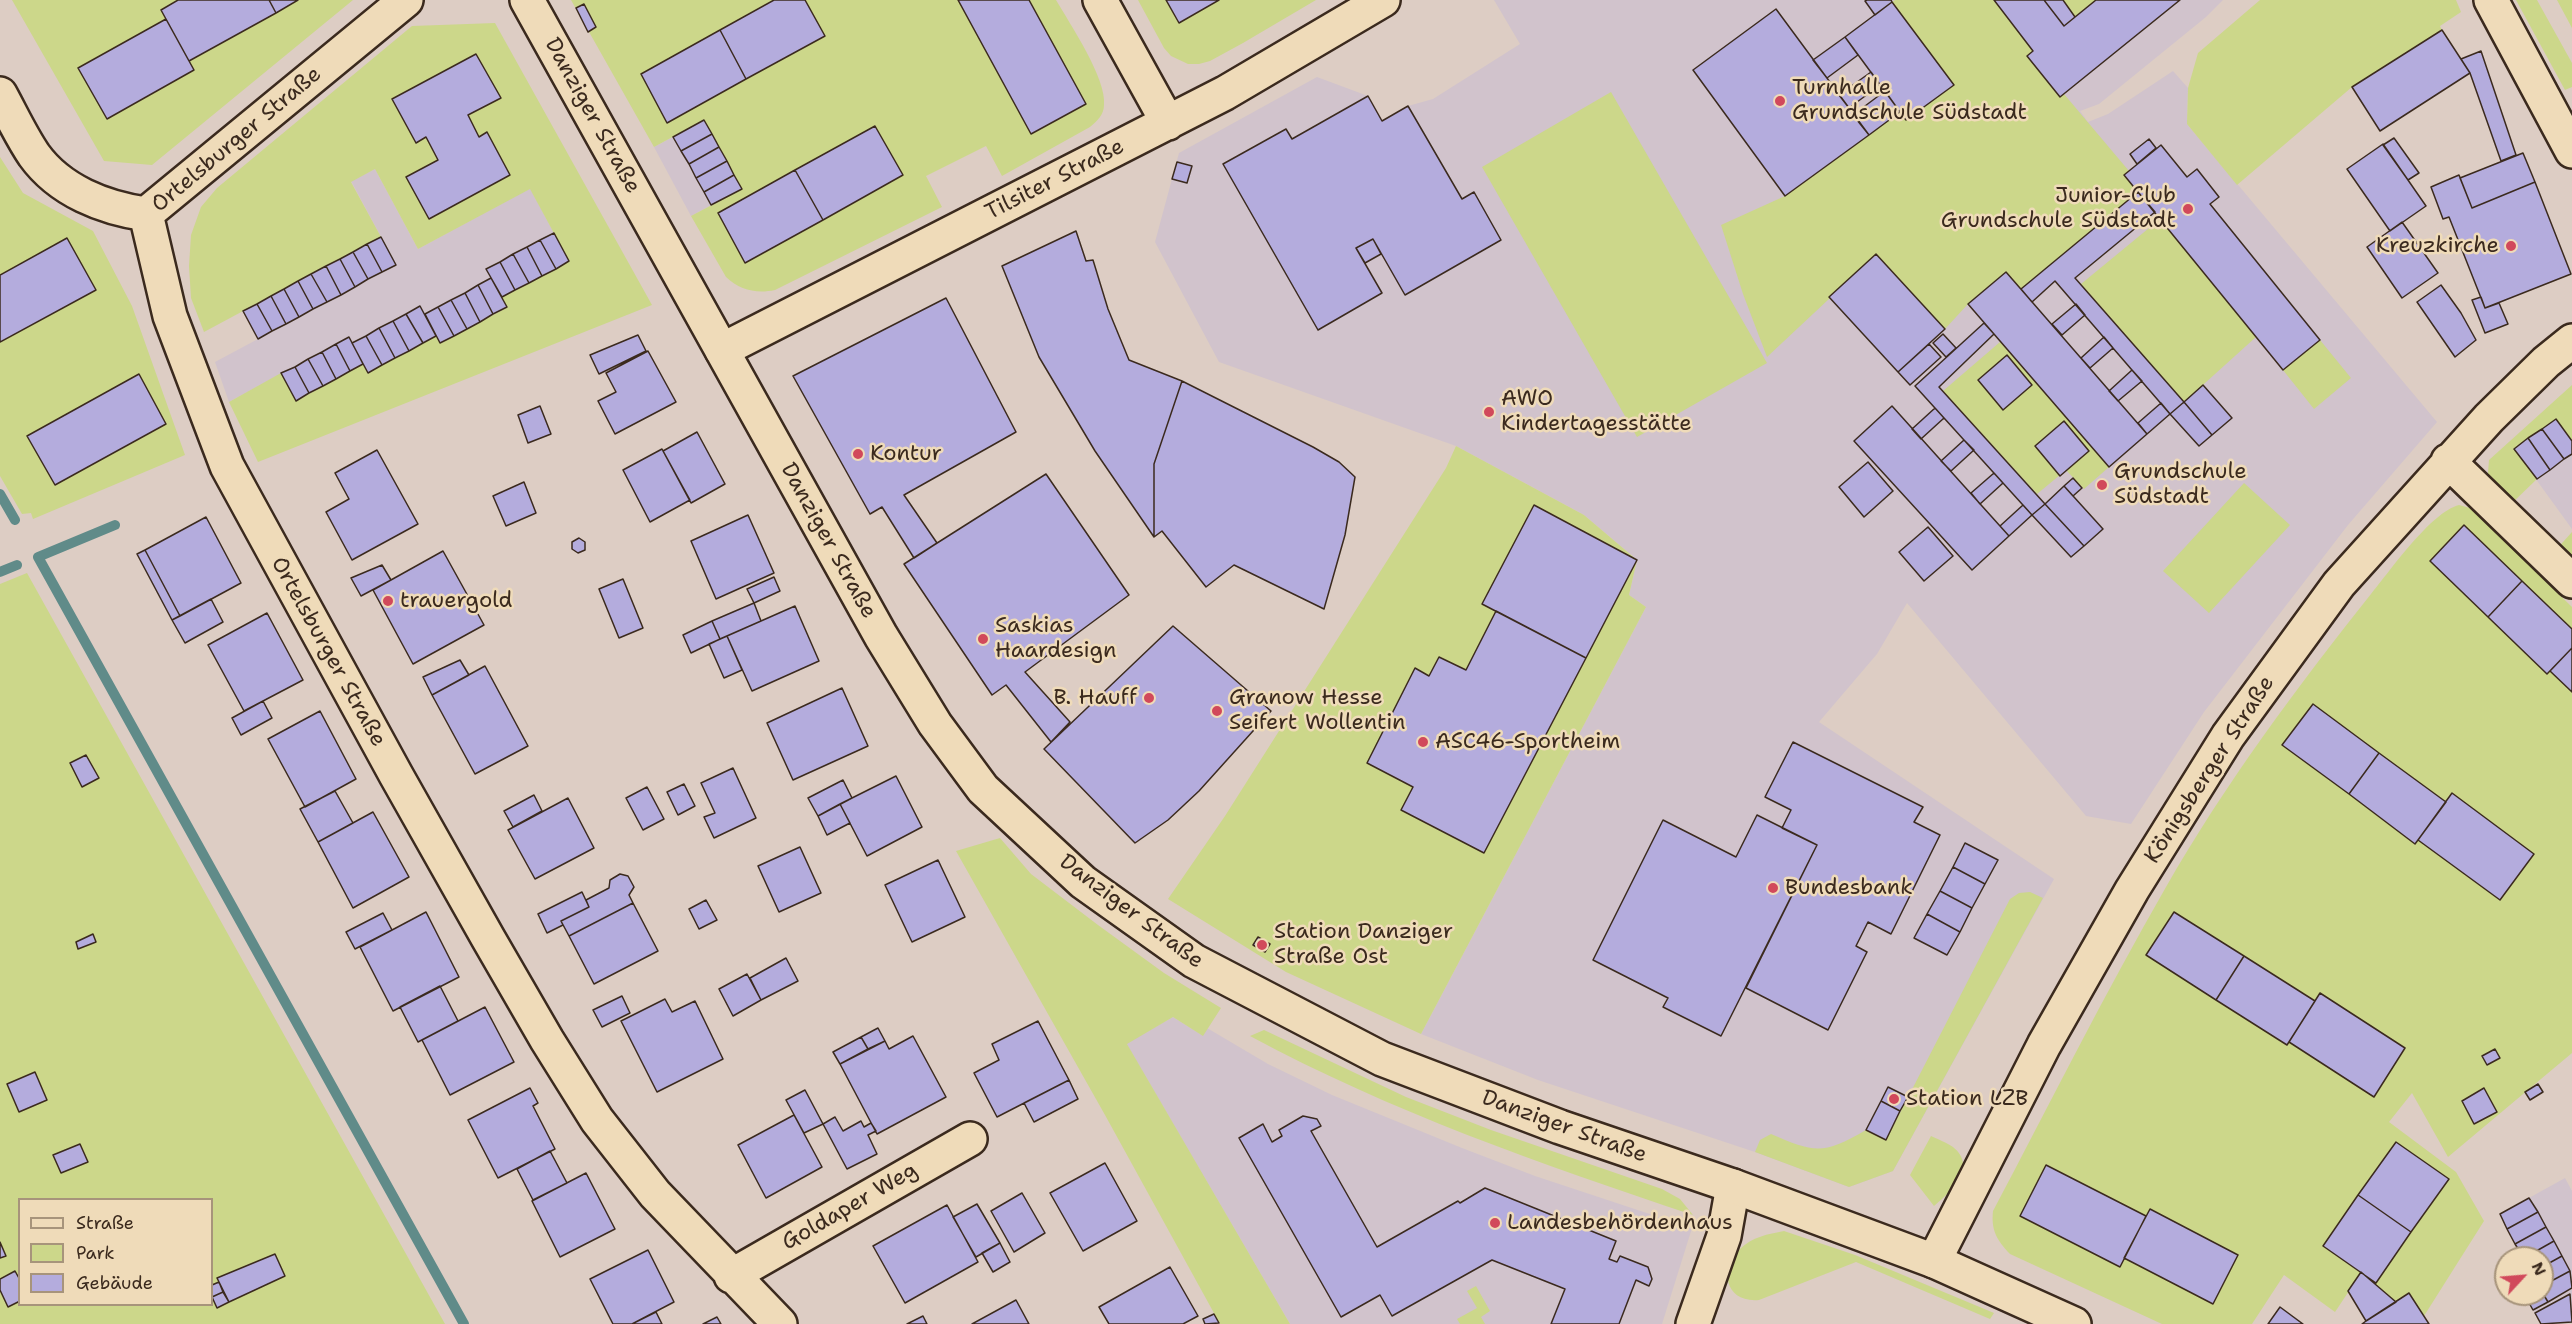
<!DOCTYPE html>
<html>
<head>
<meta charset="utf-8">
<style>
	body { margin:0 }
	#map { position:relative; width:2572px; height:1324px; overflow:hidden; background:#ddcdc4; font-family:"Shantell Sans",sans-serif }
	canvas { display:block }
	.legend { position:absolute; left:18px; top:1198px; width:195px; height:108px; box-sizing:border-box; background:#efdbb9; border:2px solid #a7947b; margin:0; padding:8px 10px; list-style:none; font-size:18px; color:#3b2a1e }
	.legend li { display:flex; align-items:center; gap:12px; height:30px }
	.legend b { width:30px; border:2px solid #a7947b }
	.north { position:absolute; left:2494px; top:1246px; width:60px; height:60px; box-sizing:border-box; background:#efdbb9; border:2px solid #a7947b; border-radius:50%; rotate:64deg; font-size:16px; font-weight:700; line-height:24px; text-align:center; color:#3b2a1e }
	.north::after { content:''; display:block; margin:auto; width:21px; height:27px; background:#d1495b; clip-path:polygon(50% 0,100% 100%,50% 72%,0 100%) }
</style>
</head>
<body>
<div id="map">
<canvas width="2572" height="1324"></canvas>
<ul class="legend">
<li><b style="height:8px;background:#efdbb9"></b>Straße</li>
<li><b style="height:16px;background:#ccd78a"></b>Park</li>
<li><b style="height:16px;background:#b4acdd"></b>Gebäude</li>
</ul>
<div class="north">N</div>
</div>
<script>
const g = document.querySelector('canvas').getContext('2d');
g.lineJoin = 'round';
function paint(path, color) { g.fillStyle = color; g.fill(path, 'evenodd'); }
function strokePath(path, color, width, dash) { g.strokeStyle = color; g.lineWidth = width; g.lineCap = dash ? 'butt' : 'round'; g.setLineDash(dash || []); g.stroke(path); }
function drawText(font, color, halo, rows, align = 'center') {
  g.font = font + ' "Shantell Sans",sans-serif'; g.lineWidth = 5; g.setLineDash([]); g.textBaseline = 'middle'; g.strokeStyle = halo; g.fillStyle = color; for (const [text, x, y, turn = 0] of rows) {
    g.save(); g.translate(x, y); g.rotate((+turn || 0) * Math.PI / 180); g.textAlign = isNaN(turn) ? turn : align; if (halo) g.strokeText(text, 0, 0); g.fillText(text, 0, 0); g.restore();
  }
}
paint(new Path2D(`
	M1494,0H2223L2206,17L2099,104L2080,111L2088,122L2108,114L2173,71L2188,88L2187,124L2437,422L2348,525L2204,712L2131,824L2086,816L1907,603L1877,654L1819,722L2054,879L1893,1171L1849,1187L1755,1152L1538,1080L1421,1034L1646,607L1629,595L1637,560L1584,515L1456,446L1219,362L1155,242L1179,153L1317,77L1368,96L1382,121L1408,106L1433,99L1520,44Z
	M704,120L742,189L691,216L654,147Z
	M375,169L418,249L530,188L569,261L502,297L507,307L440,343L436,336L368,373L363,365L296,401L281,374L229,402L215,362L258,339L243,311L381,237L351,181Z
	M2556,419L2572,441V529L2514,449Z
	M1173,1017L1202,1035L1207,1028L1268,1064L1332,1095L1462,1148L1535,1176L1692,1228L1662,1324H1290L1126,1043Z
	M2565,1178L2572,1191V1322L2541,1324L2533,1310L2548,1302L2542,1258H2524L2500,1214Z`), '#d1c3cc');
paint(new Path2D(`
	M12,0H353L152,165L104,161Z
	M571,0H1056C1070,24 1107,79 1104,105C1104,115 1097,121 1090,127L1002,176L986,146L926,176L942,207L775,290C756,294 740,290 726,277L691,216L742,189L704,120L654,147Z
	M1138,0H1316L1243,43L1210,61L1199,64H1188L1171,56L1164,48Z
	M1895,0H1994L2033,51L2027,56L2060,97L2064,94L2129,171L2124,175L2138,192L2021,289L2006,272L1968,304L1945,329L1876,255L1767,357L1743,294L1721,225L1785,196L1900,112L1906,120L1953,84L1892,2Z
	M2063,0H2096L2075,17Z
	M2260,0H2456L2461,12L2440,26L2442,30L2352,87L2237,185L2187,124L2188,88L2198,53Z
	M2516,0H2537L2572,63V87L2565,90Z
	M2557,0H2572V28Z
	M495,23L652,305L258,462L229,402L281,373L296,401L363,364L368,372L436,336L441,343L506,308L502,297L569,261L530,189L418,249L375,169L351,182L381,237L204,332L191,298L189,266L191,235L201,207L217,188L412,26Z
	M1611,92L1767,363L1637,437L1482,167Z
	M0,157L23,193L93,231L132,306L185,455L33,519L31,513L22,514L0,476Z
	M2160,219L2256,337L2184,402L2081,284Z
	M2320,340L2351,378L2314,409L2283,370Z
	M2000,342L2109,467L2084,489L2066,470L2037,494L1943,391Z
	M2572,385V441L2556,419L2515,448L2537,479L2509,506L2487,485L2489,460Z
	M1456,446L1584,515L1637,560L1629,595L1646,607L1421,1034L1286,972L1168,899L1225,816L1446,468Z
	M2244,483L2290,525L2209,613L2163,571Z
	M2459,505L2470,508L2572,607V1053L2448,1157L2412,1093L2389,1122L2456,1172L2484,1221L2424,1316L2410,1294L2396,1302L2361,1273L2335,1312L2284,1275L2252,1324H2162L2010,1254C1997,1240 1991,1231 1993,1211C2050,1103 2105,993 2166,887C2225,784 2297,687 2371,594C2390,571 2431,512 2459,505Z
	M2572,532V568L2554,552Z
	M27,573L445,1324H0V584ZM20,1200H212V1304H20Z
	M1000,838L1031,874L1098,925L1164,973L1221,1008L1203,1036L1173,1017L1127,1044L1290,1324H1220L1105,1115L956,851Z
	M2030,892L2043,898L1893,1171L1849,1187L1755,1152L1760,1140L1771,1134C1815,1153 1823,1155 1866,1130L1886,1140L2010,899L2019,893Z
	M1264,1030L1406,1097L1491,1130L1662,1189L1680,1199L1693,1215C1541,1164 1391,1112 1250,1036Z
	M1931,1136C1938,1139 1947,1143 1953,1147C1978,1167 1951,1192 1934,1206L1910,1175Z
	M1784,1231L1855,1255L1994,1313L1990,1319L1856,1262L1759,1300C1726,1303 1718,1271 1740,1249C1752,1237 1768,1234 1784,1231Z
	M1476,1286L1490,1311L1481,1317L1485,1324H1460L1457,1319L1477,1308L1467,1291Z`), '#ccd78a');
strokePath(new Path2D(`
	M0,494L15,520
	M115,525L38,557L464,1324
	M0,572L17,565`), '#608b89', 10);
const building = new Path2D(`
	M178,0H269L276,13L189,61L161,10Z
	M269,0H298L276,13Z
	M774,0H805L825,36L746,79L720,30Z
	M958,0H1029L1086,104L1031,134Z
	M1166,0H1219L1179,23Z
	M1867,0H1891L1892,2L1875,15L1865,1Z
	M1994,0H2044L2064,26L2096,0H2180L2060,97L2027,56L2033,51Z
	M2044,0H2063L2075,17L2064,26Z
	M1892,2L1954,85L1906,120L1845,37Z
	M584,4L596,27L588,32L576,8Z
	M1776,9L1869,135L1785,196L1693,70Z
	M166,19L194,70L107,119L78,68Z
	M720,30L746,79L667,123L641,74Z
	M2442,30L2470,73L2380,131L2352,87Z
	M1845,37L1858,55L1827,78L1813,60Z
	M2481,51L2516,155L2501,161L2470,73L2461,59Z
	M476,54L501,98L468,115L479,137L487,132L510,175L429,219L406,177L438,160L426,137L416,143L392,99Z
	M1871,72L1880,85L1849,108L1839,95Z
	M1885,91L1900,112L1869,135L1853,115Z
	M1368,96L1382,121L1408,106L1462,199L1474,192L1501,240L1405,295L1373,239L1356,248L1382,293L1318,330L1223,164L1286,129L1292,139Z
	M704,120L712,134L681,151L673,137Z
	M875,126L903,175L823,220L795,170Z
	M712,134L719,147L689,164L681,151Z
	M2394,138L2419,173L2408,180L2383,145Z
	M2149,139L2156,148L2137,164L2130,154Z
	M2383,144L2426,206L2390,231L2347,169Z
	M2161,145L2187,177L2197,169L2219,197L2210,204L2320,340L2283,370L2124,175Z
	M719,147L727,161L696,178L689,164Z
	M2523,153L2535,182L2472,208L2460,178Z
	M727,161L734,175L704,192L696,178Z
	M1177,162L1192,166L1187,183L1172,179Z
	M795,170L823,220L745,263L718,213Z
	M734,175L742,189L711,205L704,192Z
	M2459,175L2472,208L2535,182L2571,274L2485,308L2449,217L2443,219L2431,187Z
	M2138,192L2155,212L2075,278L2184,402L2170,414L2055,281L2032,302L2021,289Z
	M2402,222L2438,273L2402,298L2367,247Z
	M1076,231L1086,261L1093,260L1108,309L1129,360L1182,381L1154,464V537L1095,451L1039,357L1002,266Z
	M554,233L569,261L556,269L540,240Z
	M381,237L396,265L382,272L367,244Z
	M67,238L96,290L0,342V275Z
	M1373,239L1381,254L1365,263L1356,248Z
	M540,240L556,269L542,276L527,247Z
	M367,244L382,272L368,279L353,252Z
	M527,247L542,276L529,283L513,254Z
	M353,252L368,279L355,287L340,259Z
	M513,254L529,283L515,290L500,262Z
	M1876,254L1945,329L1898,372L1829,297Z
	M340,259L355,287L341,295L326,266Z
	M500,262L515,290L502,297L486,269Z
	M326,266L341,295L327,302L311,274Z
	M2006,272L2147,434L2109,467L1968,304Z
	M311,274L327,302L313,309L298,281Z
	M491,278L507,307L493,314L478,285Z
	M298,281L313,309L299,317L284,289Z
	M478,285L493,314L480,322L465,293Z
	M2441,285L2461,313L2476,340L2455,357L2417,302Z
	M284,289L299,317L286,324L271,296Z
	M465,293L480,322L467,329L451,300Z
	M271,296L286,324L272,331L257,304Z
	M2481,297L2485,308L2499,303L2508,324L2485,333L2472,300Z
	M946,298L1016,432L904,495L937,543L914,558L882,507L870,514L793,376Z
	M451,300L467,329L454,336L438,307Z
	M257,304L272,331L258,339L243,311Z
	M2076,304L2085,315L2062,335L2052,324Z
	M420,306L436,336L423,343L406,314Z
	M438,307L454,336L440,343L425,314Z
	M406,314L423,343L409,351L393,321Z
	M393,321L409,351L395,358L379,328Z
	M1984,323L1994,334L1939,387L2045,504L2032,515L1915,386Z
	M379,328L395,358L382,365L366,336Z
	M1943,334L1956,348L1946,357L1933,343Z
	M638,335L646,351L599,374L590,355Z
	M366,336L382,365L368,373L352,343Z
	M349,337L363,364L350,371L336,344Z
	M2104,337L2113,348L2090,368L2081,358Z
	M336,344L350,371L336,379L322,352Z
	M1929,344L1941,357L1910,385L1898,372Z
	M648,351L676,402L615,434L598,401L616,392L606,373Z
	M322,352L336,379L323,386L308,359Z
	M2007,355L2032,385L2003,410L1978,380Z
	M308,359L323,386L309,393L295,367Z
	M295,367L309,393L296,401L281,373Z
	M2132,370L2142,381L2118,401L2109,391Z
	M139,374L166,424L55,485L27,436Z
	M1182,381L1313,447L1339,462L1355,477L1345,535L1324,609L1234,565L1206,587L1162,531L1154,537V464Z
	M2203,385L2232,418L2212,435L2184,402Z
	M2184,402L2212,435L2199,446L2170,414Z
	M2161,403L2170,414L2147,434L2138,423Z
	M540,406L551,434L528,443L518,415Z
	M1892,406L2009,536L1972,570L1854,441Z
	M1935,408L1944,418L1921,439L1912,429Z
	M2556,419L2572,441V454L2564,459L2542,429Z
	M2064,421L2089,451L2060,476L2035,446Z
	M2542,429L2564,459L2550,470L2528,438Z
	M697,432L725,484L691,503L663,451Z
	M2528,438L2550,470L2537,479L2514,449Z
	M1964,440L1974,450L1951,471L1941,461Z
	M662,449L690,500L650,522L623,470Z
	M377,450L418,524L352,560L326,512L349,499L335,473Z
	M1868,462L1893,491L1864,517L1839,487Z
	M1994,473L2003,483L1980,504L1971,493Z
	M1046,474L1129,595L1025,672L1070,722L1051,742L1006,685L992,695L904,564Z
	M2073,478L2082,488L2073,496L2064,486Z
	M524,482L536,513L506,526L493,496Z
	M2064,486L2103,529L2084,546L2045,504Z
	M2045,504L2084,546L2071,557L2032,515Z
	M1534,505L1637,560L1586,658L1482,604Z
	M2023,505L2032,515L2009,536L2000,526Z
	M748,515L774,573L716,599L691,541Z
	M206,517L241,583L180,616L145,550Z
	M2464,525L2522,581L2488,617L2430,561Z
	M1928,527L1953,556L1924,581L1899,552Z
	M579,538L585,542V550L578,553L572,549V542Z
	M145,550L180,616L172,620L137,554Z
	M443,551L484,625L413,664L373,590Z
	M382,565L391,580L361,596L351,578Z
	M774,577L780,591L754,603L747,589Z
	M623,579L643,628L619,638L599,589Z
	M2522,581L2572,629V648L2547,674L2488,617Z
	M211,599L223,622L185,643L172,620Z
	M754,603L761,621L720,639L712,621Z
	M795,606L819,661L752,691L727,636Z
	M1496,611L1586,658L1484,853L1401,810L1413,787L1367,763L1415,668L1429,676L1439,657L1466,670Z
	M267,613L303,680L244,711L208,645Z
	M712,621L720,639L691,653L683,635Z
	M1173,626L1271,711L1199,791L1168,820L1135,843L1044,749Z
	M727,636L742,670L724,678L709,644Z
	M2572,648V692L2550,671Z
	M460,660L469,675L432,695L423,677Z
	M485,666L528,746L475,774L432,695Z
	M842,688L868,746L793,780L767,723Z
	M263,701L272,718L241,735L232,718Z
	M2313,704L2379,753L2349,794L2282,745Z
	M320,711L356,779L305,807L268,739Z
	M1793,742L1923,807L1914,822L1940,835L1891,934L1868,922L1856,946L1867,952L1828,1030L1746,988L1817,845L1782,828L1791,810L1765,797Z
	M2379,753L2446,802L2415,844L2349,794Z
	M86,755L99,778L82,787L70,763Z
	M733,768L756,818L714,838L704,817L715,813L701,783Z
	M896,776L922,827L867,856L840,804Z
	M843,780L852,798L818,816L808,798Z
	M684,784L695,806L678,815L667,792Z
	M647,787L664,819L643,830L626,798Z
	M335,791L353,823L318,842L300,809Z
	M2452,793L2534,854L2500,900L2418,840Z
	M534,795L542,811L513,827L504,811Z
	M568,798L594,848L535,879L508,830Z
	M840,804L850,823L827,835L818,816Z
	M373,812L409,877L353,908L318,842Z
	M1757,815L1817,845L1721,1036L1663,1007L1668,998L1593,960L1663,820L1736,857Z
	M1965,843L1998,860L1985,884L1953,867Z
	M800,847L821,893L779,912L758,866Z
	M938,860L965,917L912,942L885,885Z
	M1953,867L1985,884L1972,908L1940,891Z
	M620,874L628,876L634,887L629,895L633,903L569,936L561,921L589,907L586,900L609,888L610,880Z
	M1940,891L1972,908L1960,932L1927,914Z
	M582,892L589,907L561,921L563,925L547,933L538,914Z
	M706,900L717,920L699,929L689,909Z
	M633,903L658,951L594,984L569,936Z
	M426,912L459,977L393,1011L360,947Z
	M2174,912L2244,956L2216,1000L2146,955Z
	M383,913L392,930L355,949L346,932Z
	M1927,914L1960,932L1947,955L1914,938Z
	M93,934L96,942L78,949L76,942Z
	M1258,937L1270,944L1265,952L1253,945Z
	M2244,956L2315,1001L2287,1045L2216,1000Z
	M786,958L798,981L761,1000L750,978Z
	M747,974L761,1000L733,1016L719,989Z
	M440,986L458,1021L418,1042L400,1007Z
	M2320,993L2405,1048L2374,1097L2289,1042Z
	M622,996L630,1013L602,1027L593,1010Z
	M665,999L672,1012L695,1001L723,1059L657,1092L621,1021Z
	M485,1007L514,1062L450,1095L422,1040Z
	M1038,1021L1069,1080L997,1117L974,1073L999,1060L992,1044Z
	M878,1028L885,1041L868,1049L861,1037Z
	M913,1036L946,1097L877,1134L840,1064L885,1041L889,1049Z
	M861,1037L868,1049L840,1064L833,1052Z
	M2495,1049L2500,1058L2487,1065L2482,1056Z
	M35,1072L47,1100L19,1112L7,1084Z
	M1069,1080L1078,1099L1034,1122L1024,1103Z
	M2538,1084L2543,1092L2530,1100L2525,1092Z
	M1888,1087L1908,1097L1900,1111L1881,1101Z
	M530,1088L538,1103L533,1106L555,1149L498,1178L468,1120Z
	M2484,1088L2497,1112L2474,1124L2462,1101Z
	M805,1090L823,1124L804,1133L786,1100Z
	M1881,1101L1900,1111L1886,1140L1866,1130Z
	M794,1115L822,1167L766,1198L738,1145Z
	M1303,1116L1317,1119L1321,1126L1311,1131L1377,1247L1458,1201L1460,1203L1485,1188L1616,1241L1609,1259L1617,1262L1620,1256L1648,1267L1652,1279L1649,1286L1636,1280L1619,1324H1551L1565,1289L1492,1260L1392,1316L1380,1295L1341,1317L1239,1138L1263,1124L1272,1142L1282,1136L1279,1130Z
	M835,1117L843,1131L861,1121L864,1127L871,1123L876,1131L868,1135L877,1154L847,1169L823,1124Z
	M2396,1142L2449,1179L2411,1232L2358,1195Z
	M80,1144L88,1162L61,1173L53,1155Z
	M550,1151L567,1183L533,1200L517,1169Z
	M1105,1163L1137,1221L1083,1251L1050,1193Z
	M2046,1165L2146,1216L2120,1267L2020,1216Z
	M586,1173L615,1229L560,1257L532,1201Z
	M1022,1193L1045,1233L1014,1252L991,1211Z
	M2358,1195L2411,1232L2376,1283L2323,1246Z
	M2529,1198L2538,1212L2507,1229L2500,1214Z
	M977,1204L1000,1243L976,1257L953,1217Z
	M947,1205L978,1262L905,1303L873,1246Z
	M2150,1209L2238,1255L2213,1304L2124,1258Z
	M2538,1212L2546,1227L2515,1244L2507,1229Z
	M2546,1227L2554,1241L2524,1258L2515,1244Z
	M2554,1241L2562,1256L2542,1267V1258H2524Z
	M0,1242L6,1256L0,1258Z
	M1000,1243L1010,1262L993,1272L982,1253Z
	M648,1250L674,1302L632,1324H613L590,1279Z
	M275,1254L285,1276L229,1302L217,1278Z
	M2562,1256L2570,1271L2542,1286V1267Z
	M1170,1267L1198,1316L1183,1324H1109L1099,1307Z
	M15,1271L20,1280V1301L8,1307L0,1290V1279Z
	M2570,1271L2572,1288L2548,1302L2542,1292V1286Z
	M2361,1272L2396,1302L2366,1321L2348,1291Z
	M219,1282L223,1292L212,1297V1285Z
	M223,1292L229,1302L217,1308L212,1297Z
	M2542,1292L2548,1302L2533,1310L2524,1294H2542Z
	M2409,1293L2429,1324H2362L2366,1321Z
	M2570,1294L2572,1322L2541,1324L2535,1313Z
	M1016,1300L1029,1324H972Z
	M2280,1307L2303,1324H2268Z
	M656,1312L662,1324H632Z
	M1214,1314L1219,1323L1205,1324L1203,1319Z
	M923,1316L927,1324H907Z
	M717,1317L721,1324H703Z`);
paint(building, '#b4acdd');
strokePath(building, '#3b2a1e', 1.5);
const minor = new Path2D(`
	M406,0L146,214L170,316L227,466L396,775L488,938L547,1040L597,1120L655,1194L780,1324
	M1100,0L1168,123
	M2491,0L2572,151
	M0,94C11,114 21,136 34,155C60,191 104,208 146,214
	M722,350L1225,93L1383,0
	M2448,461L2572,581
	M1934,1261L2044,1045L2132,890L2228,736L2339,584L2489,418L2546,362L2572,341
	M731,1276L970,1139
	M1693,1324L1724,1236L1733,1186`);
const tertiary = new Path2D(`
	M527,0L881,636L935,724L983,789L1083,882L1194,961L1382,1059L1560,1127L1733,1186L1934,1261L2074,1324`);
strokePath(minor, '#3b2a1e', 38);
strokePath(tertiary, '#3b2a1e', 38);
strokePath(minor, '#efdbb9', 33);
strokePath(tertiary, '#efdbb9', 33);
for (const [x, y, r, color] of [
	[1780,101,6,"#d1495b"],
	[2188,209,6,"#d1495b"],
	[2511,246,6,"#d1495b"],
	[1489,412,6,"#d1495b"],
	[858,454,6,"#d1495b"],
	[2102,485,6,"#d1495b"],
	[388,601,6,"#d1495b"],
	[983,639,6,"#d1495b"],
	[1149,698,6,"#d1495b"],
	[1217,711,6,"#d1495b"],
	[1423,742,6,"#d1495b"],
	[1773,888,6,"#d1495b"],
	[1262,945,6,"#d1495b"],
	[1894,1099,6,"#d1495b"],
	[1495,1223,6,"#d1495b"]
]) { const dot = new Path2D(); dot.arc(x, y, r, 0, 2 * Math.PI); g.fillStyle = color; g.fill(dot); strokePath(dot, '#efdbb9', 2); }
drawText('22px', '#3b2a1e', '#efdbb9', [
	["Turnhalle",1792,88],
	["Grundschule Südstadt",1792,113],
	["Junior-Club",2176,196,"right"],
	["Grundschule Südstadt",2176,221,"right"],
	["Kreuzkirche",2499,246,"right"],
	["AWO",1501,399],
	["Kindertagesstätte",1501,424],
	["Kontur",870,454],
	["Grundschule",2114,472],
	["Südstadt",2114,497],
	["trauergold",400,601],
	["Saskias",995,626],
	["Haardesign",995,651],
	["B. Hauff",1137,698,"right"],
	["Granow Hesse",1229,698],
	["Seifert Wollentin",1229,723],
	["ASC46-Sportheim",1435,742],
	["Bundesbank",1785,888],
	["Station Danziger",1274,932],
	["Straße Ost",1274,957],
	["Station LZB",1906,1099],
	["Landesbehördenhaus",1507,1223]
], 'left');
drawText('22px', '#3b2a1e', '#efdbb9', [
	["Danziger Straße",592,116,61],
	["Ortelsburger Straße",237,140,-40],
	["Tilsiter Straße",1055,180,-27],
	["Danziger Straße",828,541,61],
	["Ortelsburger Straße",328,652,61],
	["Königsberger Straße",2210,770,-57],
	["Danziger Straße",1131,912,37],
	["Danziger Straße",1564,1127,20],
	["Goldaper Weg",850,1207,-30]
]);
</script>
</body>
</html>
